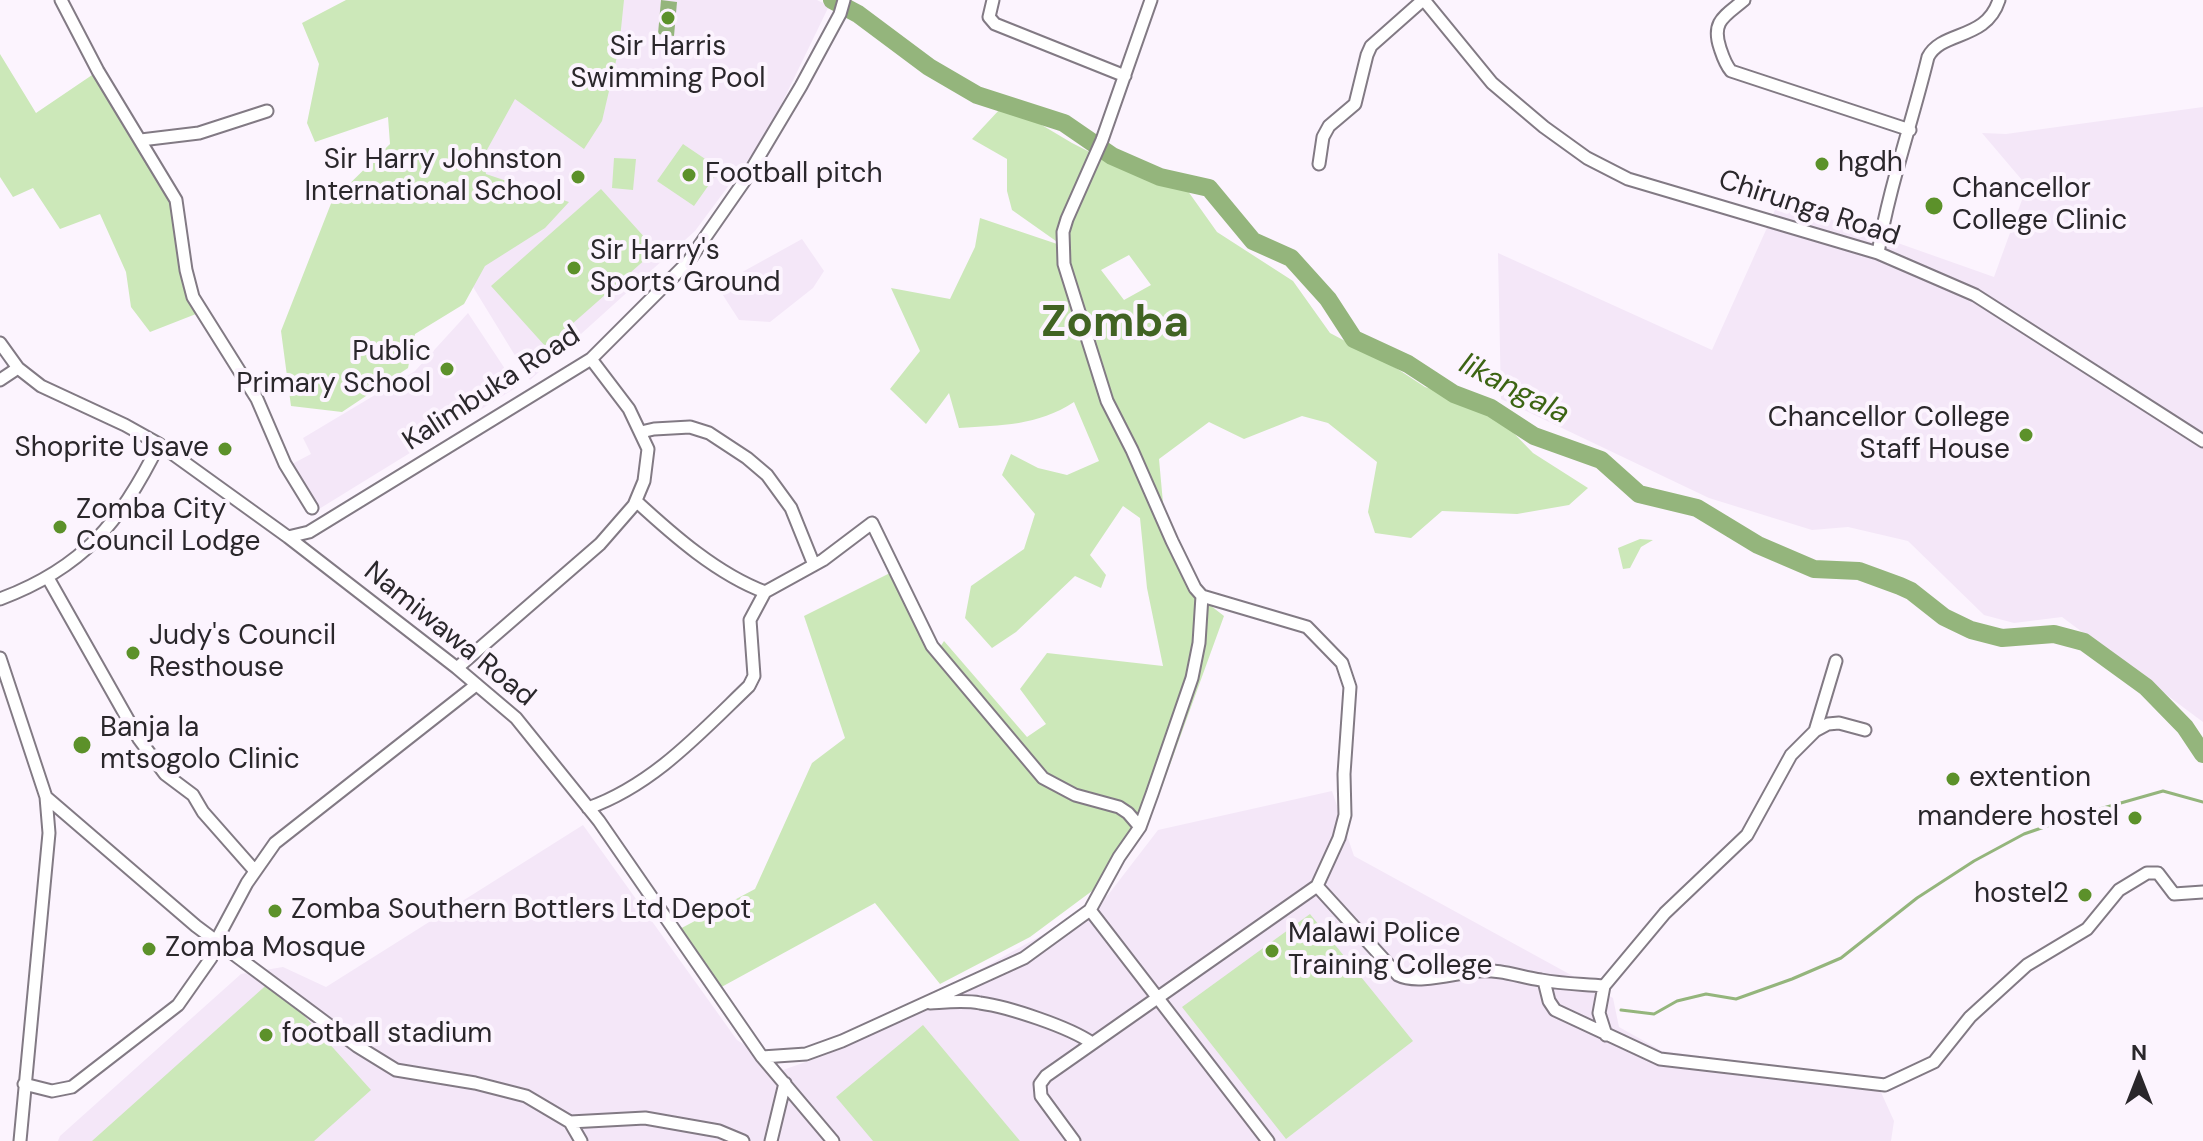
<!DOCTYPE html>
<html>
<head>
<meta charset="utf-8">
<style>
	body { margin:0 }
	#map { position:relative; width:2203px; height:1141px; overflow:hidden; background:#fcf4fe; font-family:"DM Sans",sans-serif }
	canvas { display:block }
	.north { position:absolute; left:2099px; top:1037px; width:80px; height:80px; -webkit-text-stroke:6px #fcf4fe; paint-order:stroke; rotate:0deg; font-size:22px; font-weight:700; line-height:32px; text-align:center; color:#2a272b }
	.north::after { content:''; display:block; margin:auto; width:28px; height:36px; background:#2a272b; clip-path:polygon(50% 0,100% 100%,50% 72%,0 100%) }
</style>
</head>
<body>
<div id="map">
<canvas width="2203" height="1141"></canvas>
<div class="north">N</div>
</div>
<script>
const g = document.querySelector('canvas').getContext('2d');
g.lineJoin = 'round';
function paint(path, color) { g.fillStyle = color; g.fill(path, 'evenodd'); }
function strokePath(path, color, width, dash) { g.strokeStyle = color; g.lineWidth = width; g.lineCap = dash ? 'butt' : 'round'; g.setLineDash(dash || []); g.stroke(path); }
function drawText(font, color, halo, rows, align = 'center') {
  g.font = font + ' "DM Sans",sans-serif'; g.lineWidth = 8; g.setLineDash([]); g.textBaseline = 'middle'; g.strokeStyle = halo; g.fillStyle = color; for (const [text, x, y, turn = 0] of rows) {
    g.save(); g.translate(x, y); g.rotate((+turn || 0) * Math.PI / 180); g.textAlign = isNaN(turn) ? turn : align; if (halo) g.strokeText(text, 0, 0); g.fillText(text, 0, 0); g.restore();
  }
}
paint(new Path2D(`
	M521,0H817L829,6L767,134L695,231L530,380L432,220Z
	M2203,107V722L2062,617L2014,623L1984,615L1908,541L1848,527L1812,530L1709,498L1501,399L1498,253L1712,350L1779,201L1994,277L2027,186L1982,133L2006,134Z
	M802,239L824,271L813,288L770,322L739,320L717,286Z
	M468,313L517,387L319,509L292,464L311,454L303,438L415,371Z
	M1332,791L1354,856L1613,998L1619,1027L1662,1051L1875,1079L1894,1121L1891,1141H58L60,1136L241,974L283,967L326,987L583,825L737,1040L783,1070L828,1054L1044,934L1108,895L1158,830Z`), '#f4e7f8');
paint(new Path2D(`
	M346,0H624L619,48L602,121L584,149L515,99L483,157L486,174L569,202L545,228L485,266L464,304L415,334L408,368L342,412L291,406L281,331L332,201L390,144L388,117L315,142L307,123L319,64L302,23Z
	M0,54L36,113L98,71L179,200L182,284L196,314L150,332L131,307L126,272L100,214L60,229L33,188L13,197L0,177Z
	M1000,109L1025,115L1072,143L1119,167L1185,187L1217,232L1293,281L1330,333L1396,368L1425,387L1466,400L1503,422L1533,453L1588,488L1569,505L1517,514L1442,511L1411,538L1375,533L1368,512L1377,462L1328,423L1302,416L1244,439L1209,422L1159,459L1164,514L1202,599L1224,616L1158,798L1092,891L1030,937L940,984L875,903L716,990L676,931L755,889L812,763L845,738L804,616L894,571L935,655L944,641L1027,737L1046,724L1020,689L1047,653L1163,666L1147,588L1140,518L1123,506L1090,555L1106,575L1101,588L1075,576L1016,632L992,648L965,618L971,586L1024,549L1035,514L1002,475L1011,454L1038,468L1067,475L1099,461L1074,402C1037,426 1002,425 959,428L949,393L926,424L890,389L920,351L891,288L950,299L975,247L980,218L1063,246L1012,210L1007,191V159L972,139ZM1129,255L1151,285L1124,300L1101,270Z
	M683,144L720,169L694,206L657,181Z
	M614,158L636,159L633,190L612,188Z
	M601,189L656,250L546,347L491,286Z
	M1640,539L1653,540L1641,547L1630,568L1623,569L1618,548Z
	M1310,914L1413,1041L1286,1139L1182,1007Z
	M272,980L371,1090L314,1141H92Z
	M923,1025L1020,1141H873L836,1097Z`), '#cce8b9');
paint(new Path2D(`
	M661,0L677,2L674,36L658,34Z`), '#94b57c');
strokePath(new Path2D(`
	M1621,1010L1654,1014L1677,1001L1706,994L1736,999L1792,979L1841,958L1917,898L1974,861L2024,834L2082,814L2163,791L2203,802`), '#94b57c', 3);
strokePath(new Path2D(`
	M832,0L858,14L929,67L977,95L1064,123L1112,156L1160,177L1209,188L1253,241L1291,258L1328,299L1354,339L1408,364L1454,394L1491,408L1534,436L1601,460L1639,494L1697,508L1758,545L1814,569L1859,571L1900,586L1911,591L1944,617L1971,630L2002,638L2054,634L2084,642L2146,687L2185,727L2203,754`), '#94b57c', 18);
const minor = new Path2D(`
	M61,0L98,71L176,200L186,270L193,297L257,399L285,464L312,508
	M993,0L989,17L995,24L1125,76
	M1424,0L1492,83L1544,127L1587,158L1628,179L1878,253L1975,295L2203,441
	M1744,0C1725,16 1711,21 1720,48C1723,57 1725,64 1731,71L1910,130
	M141,140L199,133L267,111
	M1319,164L1323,137L1329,126L1355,104L1367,55L1371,46L1423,0
	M1878,253C1889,187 1912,123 1928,57C1942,30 1986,41 1999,0
	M0,343L18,368L41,386L125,425L159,444L288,537L457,668L516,718L599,821L762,1057L833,1141
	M0,380L18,368
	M641,432L654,429L690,427L709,433L747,458L767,475L791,508L814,565
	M636,501C673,535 717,574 765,592
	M288,537L309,532L591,359L688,262L745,180L801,86L840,14L844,0
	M48,578L139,739L165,774L193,795L203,812L255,871
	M1202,596L1307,627L1342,663L1350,687L1344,774L1345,815L1339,838L1317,886
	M0,599C83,568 121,522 159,444
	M0,658L46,797L196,926L357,1046L396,1070L475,1083L526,1096L570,1122L581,1141
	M457,668L600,544L634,505L644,481L648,449L629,409L591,359
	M1815,731L1836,661
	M588,808C653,785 700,733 749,686L754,676L750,620L765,592L823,560L872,523L932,646L1043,778L1075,795L1119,807L1128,813L1140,827
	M1090,910L1268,1141
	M1544,981L1549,1001L1555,1010L1660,1059L1885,1085L1934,1062L1970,1017L2027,965L2087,929L2119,890L2147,873H2158L2174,894L2203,892
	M930,1003C947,1002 964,1000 980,1003C1009,1007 1069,1027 1092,1043
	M1606,1035L1599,1013L1604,986L1665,913L1747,835L1791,755L1815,731L1828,724L1839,723L1865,730
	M762,1057L806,1054L842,1041L1024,958L1090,910L1119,857L1140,827L1152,794L1192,678L1199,643L1202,596L1195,588L1172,541L1132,450L1107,401L1064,264L1063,232L1067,219L1102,140L1151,0
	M24,1084L52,1091L72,1087L178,1005L211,958L216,941L247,883L275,843L476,685
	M570,1122L645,1118L719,1131L743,1141
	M20,1141L49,833L46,797
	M771,1141L785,1083
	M1074,1141L1041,1096L1040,1084L1046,1076L1317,886L1398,975C1417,985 1455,973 1478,971C1500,969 1520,977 1541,980C1562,984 1583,984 1604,986`);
strokePath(minor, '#827a84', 15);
strokePath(minor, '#fff', 11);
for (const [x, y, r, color] of [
	[668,18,8,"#5c912a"],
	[1822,164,8,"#5c912a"],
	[689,175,8,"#5c912a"],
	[578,177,8,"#5c912a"],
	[1934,206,10,"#5c912a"],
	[574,268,8,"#5c912a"],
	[447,369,8,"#5c912a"],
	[2026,435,8,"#5c912a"],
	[225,449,8,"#5c912a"],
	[60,527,8,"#5c912a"],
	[133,653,8,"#5c912a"],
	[82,745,10,"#5c912a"],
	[1953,779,8,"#5c912a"],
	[2135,818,8,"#5c912a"],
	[2085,895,8,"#5c912a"],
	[275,911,8,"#5c912a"],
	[149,949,8,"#5c912a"],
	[1272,951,8,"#5c912a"],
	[266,1035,8,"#5c912a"]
]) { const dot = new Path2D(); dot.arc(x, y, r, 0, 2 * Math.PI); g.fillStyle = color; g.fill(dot); strokePath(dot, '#fcf4fe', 3); }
drawText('28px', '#2a272b', '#fcf4fe', [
	["Sir Harris",668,48,"center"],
	["Swimming Pool",668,80,"center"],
	["Sir Harry Johnston",562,161,"right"],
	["International School",562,193,"right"],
	["hgdh",1838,164],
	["Football pitch",705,175],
	["Chancellor",1952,190],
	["College Clinic",1952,222],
	["Sir Harry's",590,252],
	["Sports Ground",590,284],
	["Public",431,353,"right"],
	["Primary School",431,385,"right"],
	["Chancellor College",2010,419,"right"],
	["Staff House",2010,451,"right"],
	["Shoprite Usave",209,449,"right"],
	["Zomba City",76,511],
	["Council Lodge",76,543],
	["Judy's Council",149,637],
	["Resthouse",149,669],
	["Banja la",100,729],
	["mtsogolo Clinic",100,761],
	["extention",1969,779],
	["mandere hostel",2119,818,"right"],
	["hostel2",2069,895,"right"],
	["Zomba Southern Bottlers Ltd Depot",291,911],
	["Malawi Police",1288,935],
	["Training College",1288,967],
	["Zomba Mosque",165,949],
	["football stadium",282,1035]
], 'left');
drawText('28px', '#2a272b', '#fcf4fe', [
	["Chirunga Road",1809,209,18],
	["Kalimbuka Road",492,389,-33],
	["Namiwawa Road",449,635,39]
]);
drawText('italic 30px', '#3c6413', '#fcf4fe', [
	["likangala",1514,390,27]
]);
drawText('bold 44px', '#416323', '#fcf4fe', [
	["Zomba",1115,324]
]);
</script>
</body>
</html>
